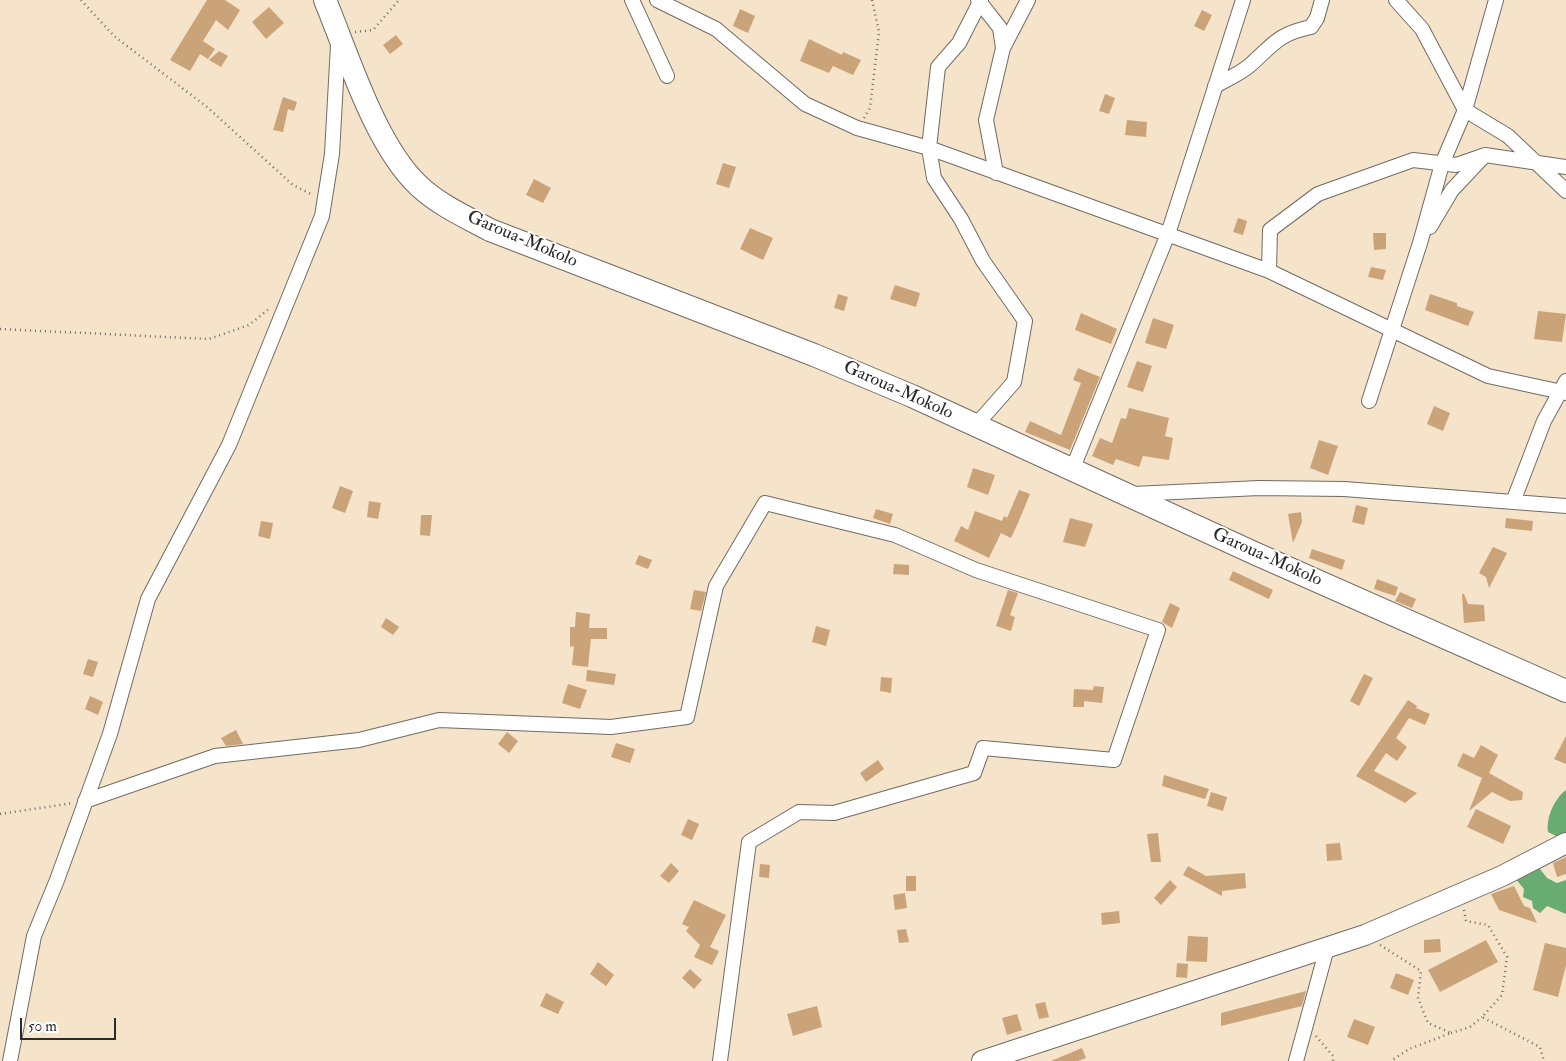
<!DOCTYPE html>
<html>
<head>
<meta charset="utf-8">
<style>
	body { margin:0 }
	#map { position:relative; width:1566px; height:1061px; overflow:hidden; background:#f5e3ca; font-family:"IM FELL Double Pica",serif }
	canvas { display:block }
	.scale { position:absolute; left:20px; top:1018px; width:96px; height:22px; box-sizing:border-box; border:2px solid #2b2b2b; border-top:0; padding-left:6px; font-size:15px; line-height:18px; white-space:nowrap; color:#2b2b2b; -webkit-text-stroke:4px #fff; paint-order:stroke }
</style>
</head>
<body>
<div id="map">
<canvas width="1566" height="1061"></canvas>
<div class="scale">50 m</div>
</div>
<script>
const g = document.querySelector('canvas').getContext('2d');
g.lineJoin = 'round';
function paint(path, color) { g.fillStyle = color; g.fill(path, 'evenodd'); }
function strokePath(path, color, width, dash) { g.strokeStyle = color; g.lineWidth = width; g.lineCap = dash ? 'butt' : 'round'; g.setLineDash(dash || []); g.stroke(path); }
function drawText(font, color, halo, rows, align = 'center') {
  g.font = font + ' "IM FELL Double Pica",serif'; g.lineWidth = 4; g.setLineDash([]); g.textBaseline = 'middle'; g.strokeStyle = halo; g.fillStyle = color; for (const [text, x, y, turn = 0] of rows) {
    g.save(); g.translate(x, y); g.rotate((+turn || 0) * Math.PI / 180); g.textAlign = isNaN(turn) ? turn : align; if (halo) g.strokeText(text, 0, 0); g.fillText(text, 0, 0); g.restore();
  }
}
paint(new Path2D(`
	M1566,790V839L1564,840L1548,832C1546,818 1554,799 1566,790Z
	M1537,865L1547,878L1557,883L1566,880V914L1547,906L1540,913L1533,908L1532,901L1523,897L1524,889L1515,878Z`), '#69ac71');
paint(new Path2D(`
	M207,0H225L240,10L228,30L216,20L203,41L215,49L208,59L200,54L190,71L170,60Z
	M269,7L284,23L266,39L252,22Z
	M740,9L755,16L748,33L733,26Z
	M1202,10L1212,15L1204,31L1194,26Z
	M396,35L403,44L390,54L383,45Z
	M809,39L842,55L843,52L861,60L853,75L833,66L829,73L800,61Z
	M219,51L228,56L221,67L209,60Z
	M1105,94L1115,98L1109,114L1099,111Z
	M283,97L297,102L294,111L288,109L283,132L273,130Z
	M1127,120L1147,122L1146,137L1125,135Z
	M723,163L736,167L729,188L716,184Z
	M534,179L551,188L543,203L526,195Z
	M1238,218L1247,221L1243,235L1233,232Z
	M750,228L773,238L763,260L740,249Z
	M1373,233H1386V249L1374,250Z
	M1371,267L1386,270L1383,280L1368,277Z
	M895,285L920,293L916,307L890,299Z
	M838,294L848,297L844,311L834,308Z
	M1430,294L1457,303V306L1474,312L1468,326L1425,310Z
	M1538,311L1566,314L1562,342L1534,339Z
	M1081,313L1117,329L1111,344L1075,330Z
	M1153,318L1174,325L1166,349L1145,343Z
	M1137,361L1152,366L1143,392L1127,387Z
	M1078,368L1100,377L1070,450L1025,432L1030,421L1061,435L1081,383L1073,380Z
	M1434,406L1450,413L1443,431L1427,424Z
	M1129,408L1169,418L1165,436L1173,438L1169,460L1143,456L1139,467L1116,459L1113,465L1092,456L1100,438L1112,443L1121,418L1126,419Z
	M1319,440L1338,446L1328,475L1310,468Z
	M973,468L995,475L988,495L967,487Z
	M340,486L353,491L345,513L332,508Z
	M1019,490L1030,494L1018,523L1011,538L1001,533L989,558L954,541L961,526L968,530L975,511L1002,521L1004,516L1007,518Z
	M369,501L381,503L378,519L367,517Z
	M1356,505L1368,508L1364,525L1352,522Z
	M876,509L893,514L890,524L873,518Z
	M1301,512L1302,522L1293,543L1288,514Z
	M421,515H432L430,536L420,535Z
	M1070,518L1093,524L1085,547L1063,542Z
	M1506,518L1533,521L1532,531L1505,528Z
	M261,521L273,523L270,539L258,536Z
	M1493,547L1507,553L1489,588L1486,577L1479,573Z
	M1312,549L1345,560L1342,570L1309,558Z
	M639,555L652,560L648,569L635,564Z
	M894,564L909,565V575L893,574Z
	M1233,571L1273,590L1269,599L1229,580Z
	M1377,579L1398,587L1395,596L1374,589Z
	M694,590L706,592L701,611L690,609Z
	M1008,590L1018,593L1010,615L1015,617L1011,631L996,626Z
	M1400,592L1416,599L1412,608L1395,601Z
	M1462,594H1464L1468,604L1484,605L1485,621L1464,623Z
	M1170,603L1180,608L1172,628L1162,622Z
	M576,612L590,614L589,628H607V639H591L588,667L572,665L574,646L570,647V627H575Z
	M386,618L399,627L393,635L381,627Z
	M816,626L830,630L826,646L812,642Z
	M88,659L98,662L93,677L83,674Z
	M587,670L616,674L614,685L586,681Z
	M1364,674L1373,678L1359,706L1350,701Z
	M881,677L892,678L891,693L880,691Z
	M568,684L587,690L580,709L562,703Z
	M1094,686L1104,687L1102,703L1084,701V707H1073L1074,689L1093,690Z
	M90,696L103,702L98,715L85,709Z
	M1408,700L1417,706L1416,708L1430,714L1425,725L1409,718L1396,738L1407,747L1397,761L1386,753L1374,771L1417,793L1405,803L1356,776Z
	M236,730L243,744L226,746L221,738Z
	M507,732L518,741L509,753L498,744Z
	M1566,736V764L1554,759Z
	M616,743L635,749L630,763L611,757Z
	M1481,745L1498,755L1489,773L1523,792L1522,800L1510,801L1492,792L1469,811L1482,778L1457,766L1463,753L1474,758Z
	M878,760L884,769L866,782L860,773Z
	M1164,775L1209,789L1205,799L1162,786Z
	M1211,792L1227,797L1223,811L1207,806Z
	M1476,809L1511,826L1503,844L1467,827Z
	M688,819L699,824L692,840L681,835Z
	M1158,833L1161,862H1151L1147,834Z
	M1340,843L1342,860L1327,861L1326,844Z
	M1566,857V874L1557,877L1553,863Z
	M671,863L679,871L669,883L660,876Z
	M760,864L770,865L769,878L759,877Z
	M1188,866L1206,876L1245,873L1246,888L1222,891V896L1183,875Z
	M906,876H916V891H906Z
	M1170,880L1177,887L1161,905L1154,898Z
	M1514,886L1524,906L1530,908L1537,923L1499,910L1491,894Z
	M905,893L907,908L895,910L893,895Z
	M694,900L726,915L710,947L719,951L712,965L694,957L700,945L686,931L689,927L682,924Z
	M1119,911L1120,923L1102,925L1101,913Z
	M906,929L909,942L899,943L897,930Z
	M1188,936L1208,937L1207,962L1186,961Z
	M1440,939L1441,952L1424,953V940Z
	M1486,940L1498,962L1440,992L1428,970Z
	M1545,943L1566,948V965L1558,997L1533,990Z
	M598,962L614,975L606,986L590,974Z
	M1177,963L1188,964L1187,978L1176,977Z
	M690,969L702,980L694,989L682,978Z
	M1396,973L1414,980L1408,995L1390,988Z
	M1306,991L1302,1006L1221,1026V1013Z
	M546,993L564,1002L558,1014L540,1006Z
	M1045,1002L1049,1017L1039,1019L1035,1004Z
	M817,1006L822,1027L793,1036L787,1014Z
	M1017,1014L1022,1030L1007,1035L1002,1018Z
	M1354,1019L1375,1027L1368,1045L1347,1037Z
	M1082,1048L1086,1058L1078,1061H1051Z`), '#cba378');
const street = new Path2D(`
	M632,0L667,76
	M657,0L716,29L805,104L857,128L929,148L1269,271L1488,376L1566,393
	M978,0L1000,28L1003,48L986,120L996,173
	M1396,0L1422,29L1465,110L1508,136L1566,191
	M1003,48L1028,0
	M1215,86C1226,80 1239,74 1249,66C1273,45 1277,34 1311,27L1317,18L1322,0
	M1430,227L1452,190L1485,155L1566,167
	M1269,271L1270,230L1318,194L1413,160L1456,165L1485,155
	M1369,401L1420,243L1442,164L1465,110L1496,0
	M976,425L1014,382L1025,321L983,261L961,219L934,178L929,148L938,67L959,43L981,0
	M1072,470L1168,234L1243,0
	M1133,494L1259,488L1344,489L1566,506
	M1513,502L1544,421L1566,381
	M85,801L215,756L359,740L439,720L611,727L687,717L716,586L765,503L895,535L976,570L1158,630L1114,760L983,748L974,773L834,813L799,812L749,842L720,1061
	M10,1061L34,936L57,880L110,734L148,599L229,445L322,216L332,154L338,45
	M1296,1061L1327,948`);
const secondary = new Path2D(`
	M982,1061L1365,935L1502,876L1566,843`);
const primary = new Path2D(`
	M325,0C348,55 375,145 419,186C439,205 466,217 490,230L814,355L912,396L1254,553L1566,691`);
strokePath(street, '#726b63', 16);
strokePath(secondary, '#726b63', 22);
strokePath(primary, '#726b63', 24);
strokePath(new Path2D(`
	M81,0L114,36L207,107L293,185L313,195
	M355,32L373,30L399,0
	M864,118L870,108L879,32L872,0
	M0,329L209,339L249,325L270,308
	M0,814L73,803
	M1464,910L1466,921L1488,925L1507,957L1502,995L1482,1017L1540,1047L1544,1061
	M1380,945L1421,971L1418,998L1428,1023L1451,1033L1409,1049L1391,1061
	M1451,1033L1470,1027L1482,1017
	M1316,1036L1333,1056V1061`), '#726b63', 2.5, [1, 4]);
strokePath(street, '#fff', 14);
strokePath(secondary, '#fff', 20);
strokePath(primary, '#fff', 22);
drawText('18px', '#2b2b2b', '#fff', [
	["Garoua-Mokolo",522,240,23],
	["Garoua-Mokolo",898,391,24],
	["Garoua-Mokolo",1267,558,24]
]);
</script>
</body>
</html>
